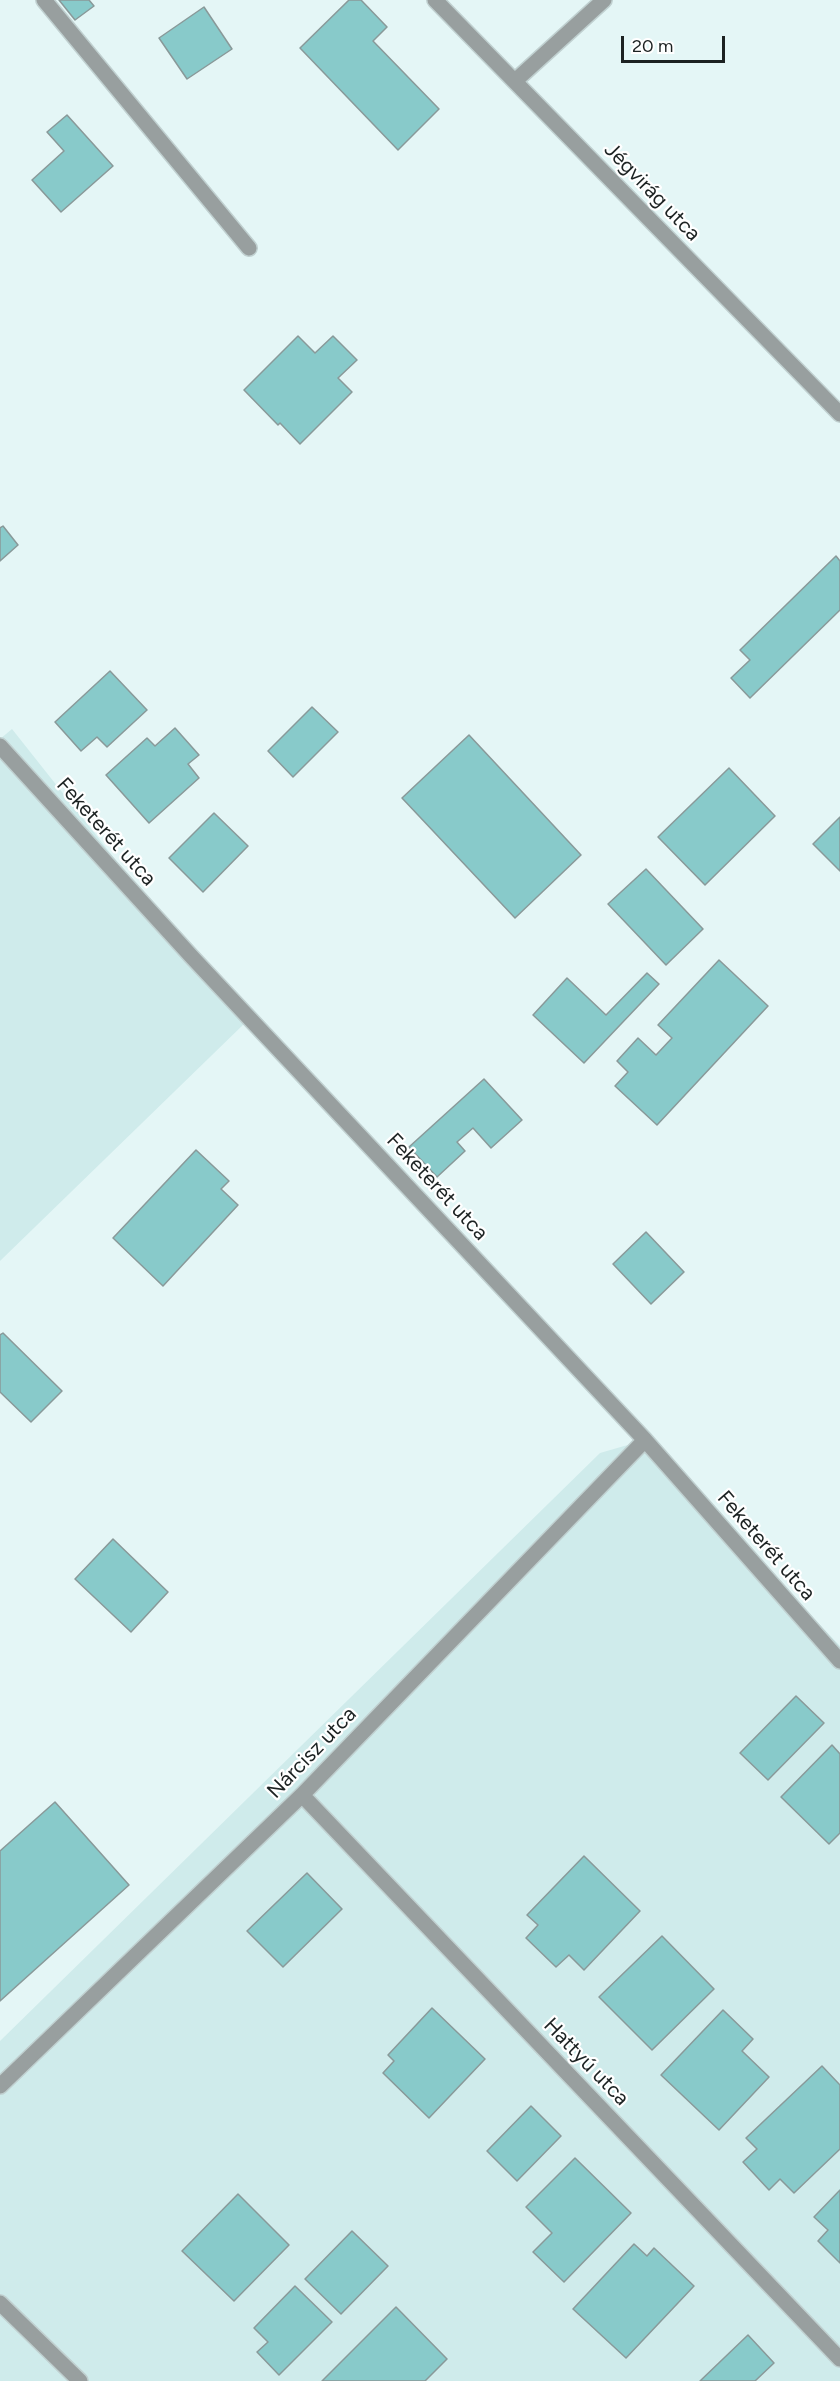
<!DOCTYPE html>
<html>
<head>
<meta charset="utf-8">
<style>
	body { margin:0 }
	#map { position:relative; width:840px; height:2381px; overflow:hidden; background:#e4f6f6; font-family:Figtree,sans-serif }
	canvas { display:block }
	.scale { position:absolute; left:621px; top:36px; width:104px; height:27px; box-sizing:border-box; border:3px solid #1c2222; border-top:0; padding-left:8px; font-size:18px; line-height:21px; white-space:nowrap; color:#1c2222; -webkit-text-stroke:4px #fff; paint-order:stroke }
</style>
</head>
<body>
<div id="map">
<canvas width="840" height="2381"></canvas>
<div class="scale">20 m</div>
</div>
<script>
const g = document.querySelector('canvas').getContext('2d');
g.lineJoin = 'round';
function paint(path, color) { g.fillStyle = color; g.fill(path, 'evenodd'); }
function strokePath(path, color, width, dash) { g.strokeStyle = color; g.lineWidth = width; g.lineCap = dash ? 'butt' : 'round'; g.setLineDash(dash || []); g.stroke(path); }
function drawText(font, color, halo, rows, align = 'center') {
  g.font = font + ' Figtree,sans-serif'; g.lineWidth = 4.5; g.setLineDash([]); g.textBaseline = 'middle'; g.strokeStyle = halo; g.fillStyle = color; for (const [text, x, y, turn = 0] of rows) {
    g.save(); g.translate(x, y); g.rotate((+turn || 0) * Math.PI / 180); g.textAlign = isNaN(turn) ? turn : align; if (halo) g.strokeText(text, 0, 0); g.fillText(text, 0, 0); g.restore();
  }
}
paint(new Path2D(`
	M12,729L245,1023L0,1261V739Z
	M645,1440L840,1646V2381H0V2041L600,1453Z`), '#cfebeb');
const building = new Path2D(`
	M59,0H89L94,6L75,20Z
	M349,0H361L387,27L373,41L439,109L398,150L300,48Z
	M204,7L232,49L187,79L159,38Z
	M67,115L113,166L61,212L32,180L64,151L47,132Z
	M298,336L315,353L333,336L357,360L338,378L352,392L300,444L280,423L278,425L244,390Z
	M3,526L18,545L0,561V528Z
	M836,556L840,561V610L750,698L731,678L750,660L740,650Z
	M110,671L147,710L107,747L97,737L81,751L55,722Z
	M312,707L338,732L293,777L268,751Z
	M175,728L199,755L188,764L199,778L149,823L106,775L147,738L155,746Z
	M469,735L581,855L515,918L402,798Z
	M729,768L775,816L705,885L658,837Z
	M214,813L248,846L203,892L169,858Z
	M840,817V871L813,844Z
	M646,869L703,929L666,965L608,904Z
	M719,960L768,1006L657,1125L615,1086L628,1072L617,1061L638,1038L656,1055L672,1038L658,1025Z
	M647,973L659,984L584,1063L533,1015L567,978L606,1015Z
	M484,1079L522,1120L491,1148L473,1128L457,1142L465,1151L437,1177L409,1147Z
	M196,1150L229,1181L221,1189L238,1205L163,1286L113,1238Z
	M646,1232L684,1272L651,1304L613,1264Z
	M3,1333L62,1391L31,1422L0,1392V1335Z
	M113,1539L168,1592L131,1632L75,1579Z
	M796,1696L824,1723L768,1780L740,1753Z
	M832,1745L840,1754V1833L829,1844L781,1797Z
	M55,1802L129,1885L0,2001V1851Z
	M584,1856L640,1911L584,1970L569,1955L556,1967L526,1938L538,1925L527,1915Z
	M307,1873L342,1909L283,1967L247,1931Z
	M662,1936L714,1989L652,2050L599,1997Z
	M432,2008L485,2059L429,2118L383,2073L394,2061L388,2055Z
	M723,2010L753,2039L742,2051L769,2077L719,2130L661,2075Z
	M822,2066L840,2085V2149L794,2193L780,2179L769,2190L743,2162L757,2149L746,2138Z
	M531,2106L561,2136L517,2181L487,2151Z
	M575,2158L631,2213L564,2282L533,2252L552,2233L526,2207Z
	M840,2190V2263L818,2241L828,2230L814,2217Z
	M238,2194L289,2245L234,2301L182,2251Z
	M352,2231L388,2266L341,2314L305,2279Z
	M634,2244L647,2256L654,2248L694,2286L626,2358L573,2309Z
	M295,2286L332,2322L279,2375L257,2352L268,2342L254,2328Z
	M396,2307L447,2359L425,2381H322Z
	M748,2335L774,2363L755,2381H700Z`);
paint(building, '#88caca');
strokePath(building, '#899999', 1.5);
const service = new Path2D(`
	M44,0L249,248`);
const minor = new Path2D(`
	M435,0L840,414
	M515,81L604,0
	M0,746L191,956L645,1440L840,1661
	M302,1795L840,2359
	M0,2086L302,1795L645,1440
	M0,2303L80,2381`);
strokePath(service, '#c0d0d0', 18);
strokePath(minor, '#c0d0d0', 18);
strokePath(service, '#989f9f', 15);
strokePath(minor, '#989f9f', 15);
drawText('21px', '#1c2222', '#fff', [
	["Jégvirág utca",652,192,46],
	["Feketerét utca",106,832,48],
	["Feketerét utca",437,1187,47],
	["Feketerét utca",766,1546,49],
	["Nárcisz utca",312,1753,-46],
	["Hattyú utca",586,2062,46]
]);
</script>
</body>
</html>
